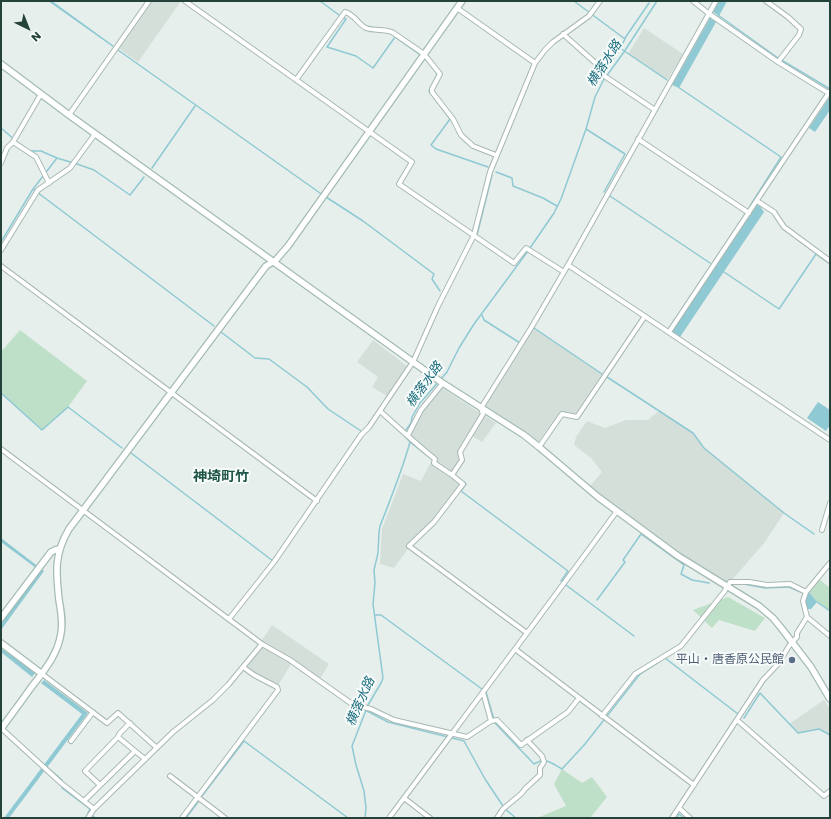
<!DOCTYPE html>
<html>
<head>
<meta charset="utf-8">
<style>
	body { margin:0 }
	#map { position:relative; width:831px; height:819px; overflow:hidden; background:#e6efeb; font-family:Poppins,sans-serif }
	canvas { display:block }
	.frame { position:absolute; inset:0; border:2px solid #24423a; pointer-events:none }
	.north { position:absolute; left:8px; top:8px; width:40px; height:40px; -webkit-text-stroke:3px #f7fbf9; paint-order:stroke; rotate:137deg; font-size:11px; font-weight:700; line-height:16px; text-align:center; color:#24423a }
	.north::after { content:''; display:block; margin:auto; width:14px; height:18px; background:#24423a; clip-path:polygon(50% 0,100% 100%,50% 72%,0 100%) }
</style>
</head>
<body>
<div id="map">
<canvas width="831" height="819"></canvas>
<div class="frame"></div>
<div class="north">N</div>
</div>
<script>
const g = document.querySelector('canvas').getContext('2d');
g.lineJoin = 'round';
function paint(path, color) { g.fillStyle = color; g.fill(path, 'evenodd'); }
function strokePath(path, color, width, dash) { g.strokeStyle = color; g.lineWidth = width; g.lineCap = dash ? 'butt' : 'round'; g.setLineDash(dash || []); g.stroke(path); }
function drawText(font, color, halo, rows, align = 'center') {
  g.font = font + ' Poppins,"Noto Sans JP",sans-serif'; g.lineWidth = 4; g.setLineDash([]); g.textBaseline = 'middle'; g.strokeStyle = halo; g.fillStyle = color; for (const [text, x, y, turn = 0] of rows) {
    g.save(); g.translate(x, y); g.rotate((+turn || 0) * Math.PI / 180); g.textAlign = isNaN(turn) ? turn : align; if (halo) g.strokeText(text, 0, 0); g.fillText(text, 0, 0); g.restore();
  }
}
paint(new Path2D(`
	M152,1H181L138,62L118,48Z
	M644,28L683,54L667,80L628,54Z
	M531,326L602,374L575,414L561,411L538,442L517,426L482,404Z
	M373,340L407,366L387,396L372,387L378,377L357,362Z
	M439,386L496,423L482,442L472,436L462,452L464,461L454,474L466,484L436,523L410,546L394,568L380,564L382,529L403,474L421,481L432,460L404,437L420,409Z
	M659,411L693,433L704,448L784,513L765,542L732,580L726,584L678,552L629,517L590,486L602,472L591,458L574,445L576,437L587,421L605,428L626,420H648Z
	M272,625L329,664L318,682L301,672L291,664L276,689L243,669Z
	M824,700L830,709V735L819,729L798,733L789,724Z`), '#d4dfda');
paint(new Path2D(`
	M20,330L87,381L68,407L42,430L1,393V352Z
	M819,579L830,588V611L817,602L809,592Z
	M728,597L765,618L755,631L719,620L712,628L693,610Z
	M562,769L582,783L592,777L607,797L590,818H537L566,806L554,784Z`), '#bfe0c8');
paint(new Path2D(`
	M48,1H52L114,46L113,47Z
	M719,1H727L719,16L713,12Z
	M710,18L716,22L679,88L672,85Z
	M829,98L830,110L815,132L809,128Z
	M757,205L760,206L764,212L680,337L672,332Z
	M818,402L830,410V425L826,431L807,418Z
	M1,538L44,571L1,630V624L40,571L1,542Z
	M809,592L817,602L811,609H808L804,602Z
	M1,648L35,673L32,677L1,652Z
	M44,680L88,713L9,818H4L82,714L41,683Z`), '#8ec9d4');
strokePath(new Path2D(`
	M320,1L339,15
	M574,1L594,16L625,39L620,48L667,80
	M718,15L778,58L830,89
	M344,18L346,19L327,47L356,56L373,68L395,37L419,54
	M625,38L649,3
	M118,50L320,193
	M424,57L436,72L437,75L429,91L450,119L431,145L436,149L488,167
	M605,70L620,49
	M678,87L781,157L750,206L754,209
	M1,128L16,141L24,147
	M586,129L625,154L604,192
	M57,158L77,164L94,170L130,195L144,177
	M152,168L195,106
	M496,172L512,178L513,186L543,198L557,206
	M33,189L214,326
	M610,196L710,263
	M326,197L363,221L434,274L432,279L440,291
	M477,235L492,175
	M1,242L33,189L57,158L41,151H31
	M530,248L554,213L561,199L586,129L595,97L603,81L624,52L657,1
	M724,272L779,309L816,254L830,264
	M482,315L484,320L520,343H521
	M534,328L602,374
	M221,332L255,358L269,359L307,387L328,409L361,431
	M607,377L693,433L704,448L784,513L814,534
	M1,393L42,430L68,407L122,448
	M410,442L434,461
	M131,453L273,561
	M464,482L466,484L461,491L568,571L561,581
	M744,584L765,588L789,587L803,593
	M566,585L634,636
	M597,600L625,562L623,560L641,534L684,565L681,574L692,580L709,583
	M817,602L830,611
	M375,615H381L486,692L495,723L534,764C546,757 551,763 562,769L585,744L640,674L665,658L738,714
	M367,711L388,722L464,741L485,779L505,809L516,818
	M744,718L760,693L798,733L819,729L830,735
	M47,767L62,780
	M62,788L90,809L88,813
	M202,796L244,741L348,818
	M93,816L95,818
	M186,818L198,802
	M365,818L366,808L364,791L356,765L352,746L368,705L381,683L383,678L373,604L375,583L374,570L378,553L379,532L380,526C391,498 402,471 410,442L403,434L411,423L412,417L420,403L447,372L459,348L474,324L528,251
	M677,818L679,814L684,818`), '#8ec9d4', 1.5);
const street = new Path2D(`
	M185,1L412,162L399,184L514,263L526,248L564,272
	M693,1L708,13L778,62L830,94
	M766,1L788,17L801,29L799,35L778,62
	M457,8L535,63
	M563,34L600,67L603,75L655,110
	M296,80L345,12C354,14 358,24 366,28C374,31 384,29 392,32L424,54L440,74L432,89V92L453,119L461,135L473,146L496,155
	M69,115L149,1
	M638,139L749,213
	M13,142L36,157L49,183
	M1,163L7,148L13,142L41,94
	M757,201L774,212L784,227L830,261
	M1,250L38,190L70,168L95,134
	M568,265L830,440
	M1,266L317,501
	M669,332L785,158L830,91
	M380,411C398,427 416,444 435,459L434,463L452,475
	M408,435L421,410L443,383
	M539,447L562,414L577,417L645,316
	M1,449L262,644L290,660L352,704L371,709L394,720L467,737L491,721L497,720L521,745L568,712L579,698
	M822,530L830,503
	M807,617L830,636
	M229,619L274,562L361,435L369,427L413,362L438,306L474,235L490,172L535,63L545,50L553,42L589,16L600,1
	M527,633L409,546L434,522L463,484L452,475L462,460L460,452L483,414L481,408L531,328L568,265L716,1
	M515,649L694,785
	M42,674L107,723L118,713L157,748
	M483,692L491,721
	M602,716L635,674L681,646L724,592L730,582H749L767,585L790,584L806,592
	M737,720L824,796L830,791
	M1,728L61,783L94,809
	M118,737L135,751
	M71,741L93,712
	M170,776L225,818
	M100,785L85,771L118,737L120,733L130,723
	M404,798L430,818
	M84,801L135,751L145,759
	M679,808L690,818
	M88,818L94,809L173,732L213,700L228,685L262,644
	M182,818L278,690L277,687L254,675L243,667
	M389,818C465,716 542,614 617,511
	M497,818L503,809L521,794L525,789L540,775V768L544,762L542,756L527,740
	M672,818L763,680L778,664L789,646L797,637V633L807,617L803,601L806,592L830,563`);
const secondary = new Path2D(`
	M1,64L69,115L413,362L441,382L524,435L539,447L598,497L678,556L759,606L773,618L782,629L811,667L830,699
	M1,618L51,552L55,550L59,549
	M1,643L42,674
	M1,729C11,715 21,702 30,689C43,672 58,655 61,633C63,622 61,611 59,600C56,572 54,554 69,529L260,274L266,266L276,260L288,246L462,1`);
strokePath(street, '#a8b8b2', 6);
strokePath(secondary, '#a4bbb3', 8);
strokePath(street, '#fff', 4);
strokePath(secondary, '#fff', 5.5);
for (const [x, y, r, color] of [
	[792,660,4,"#5c6f8a"]
]) { const dot = new Path2D(); dot.arc(x, y, r, 0, 2 * Math.PI); g.fillStyle = color; g.fill(dot); strokePath(dot, '#f7fbf9', 1.5); }
drawText('12px', '#4e5e75', '#f7fbf9', [
	["平山・唐香原公民館",784,660]
], 'right');
drawText('italic 13px', '#1c6f80', '#f7fbf9', [
	["横落水路",605,64,-57],
	["横落水路",425,385,-54],
	["横落水路",361,702,-66]
]);
drawText('bold 14px', '#1f5548', '#f7fbf9', [
	["神埼町竹",221,477]
]);
</script>
</body>
</html>
